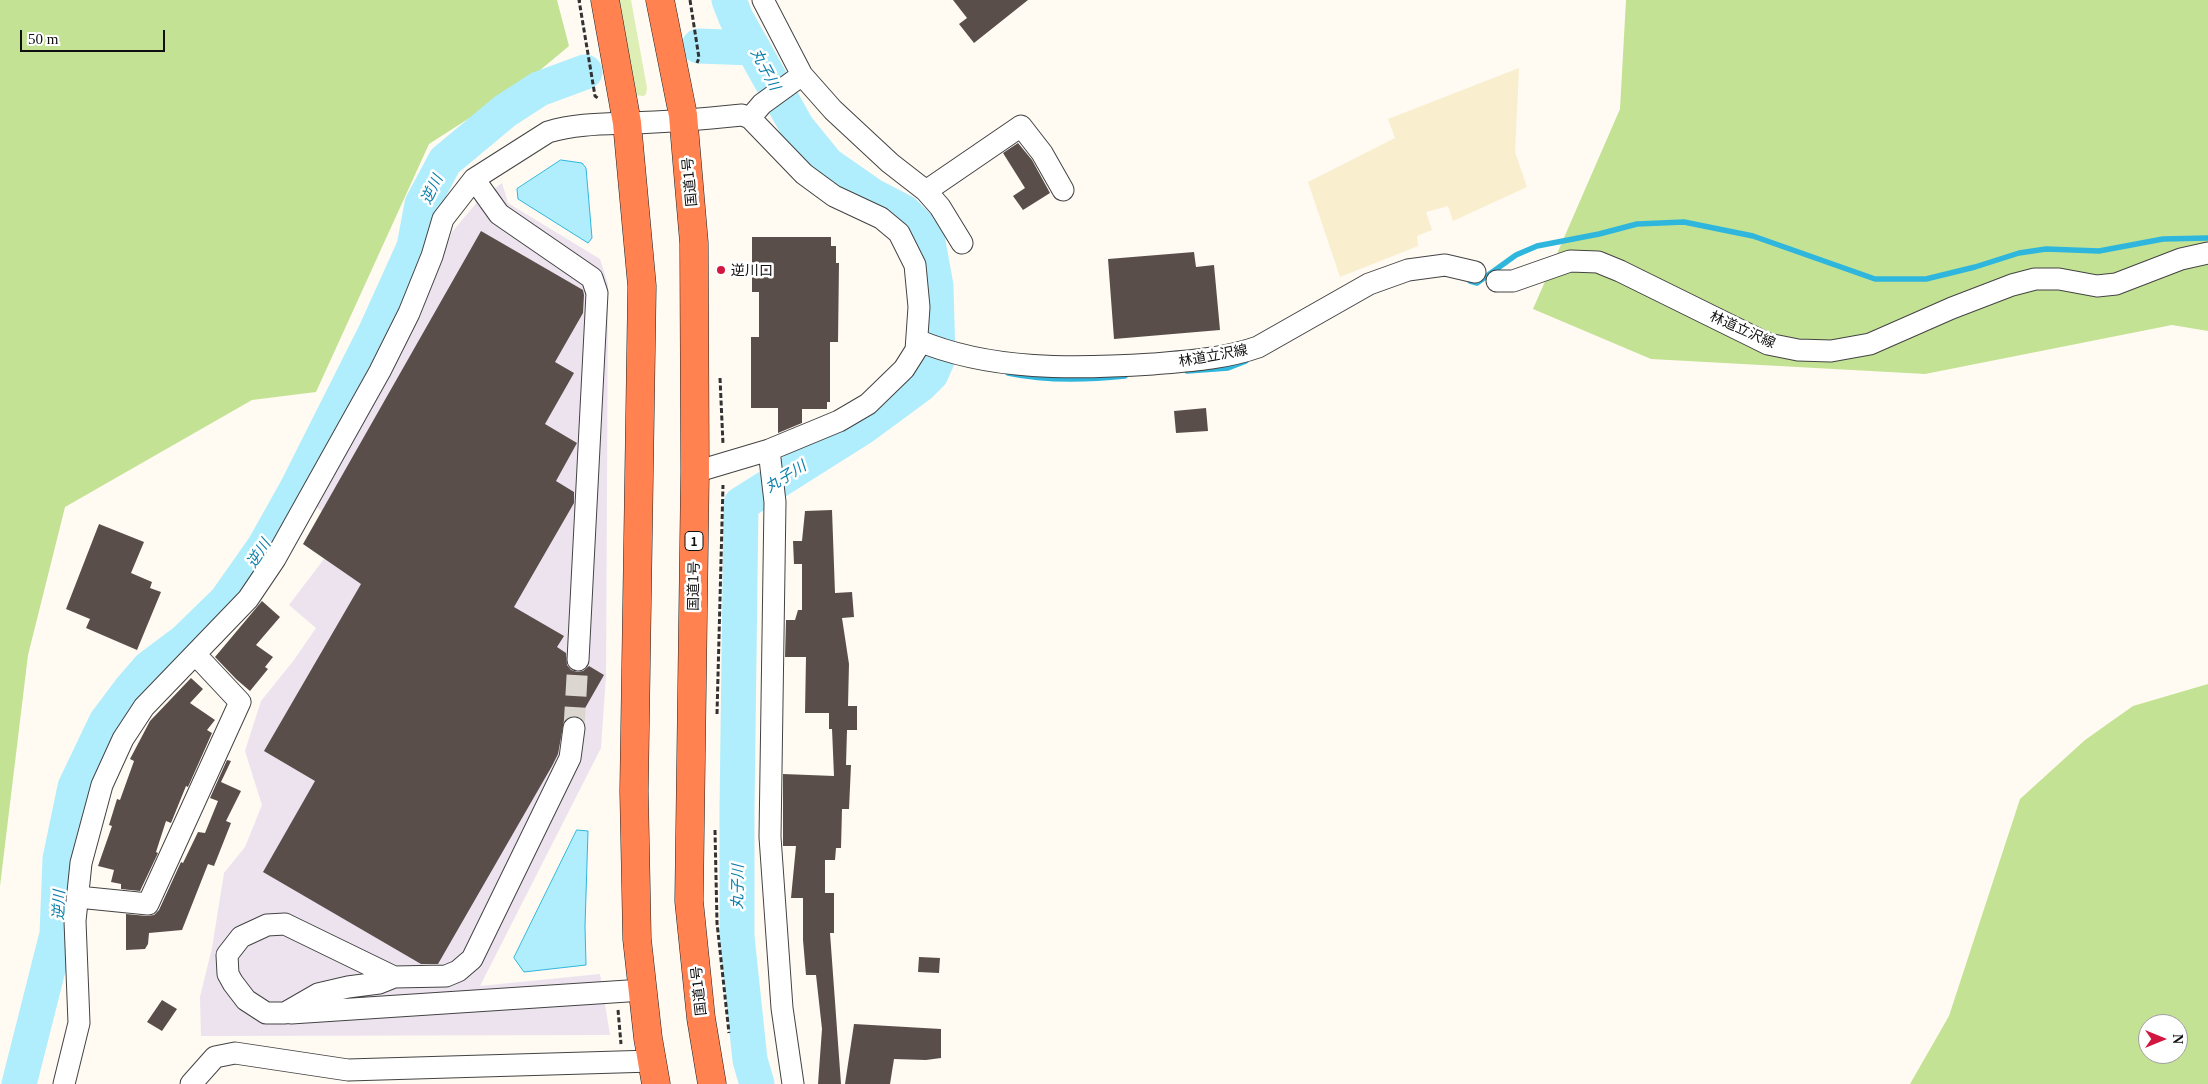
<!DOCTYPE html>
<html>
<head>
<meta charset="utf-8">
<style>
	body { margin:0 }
	#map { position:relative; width:2208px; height:1084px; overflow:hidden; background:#fffaf2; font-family:Georgia,serif }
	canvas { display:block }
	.north { position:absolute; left:2138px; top:1014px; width:50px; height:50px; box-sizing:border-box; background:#fff; border:1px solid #9f9f9f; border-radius:50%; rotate:90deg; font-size:14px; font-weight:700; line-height:20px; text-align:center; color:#101010 }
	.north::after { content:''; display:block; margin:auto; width:18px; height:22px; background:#d11640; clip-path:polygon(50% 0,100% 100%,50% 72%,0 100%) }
	.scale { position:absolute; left:20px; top:30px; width:145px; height:22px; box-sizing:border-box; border:2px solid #101010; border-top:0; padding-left:6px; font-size:15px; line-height:18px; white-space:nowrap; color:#101010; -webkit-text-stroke:4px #fff; paint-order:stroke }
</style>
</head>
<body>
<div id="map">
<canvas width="2208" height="1084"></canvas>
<div class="north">N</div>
<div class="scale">50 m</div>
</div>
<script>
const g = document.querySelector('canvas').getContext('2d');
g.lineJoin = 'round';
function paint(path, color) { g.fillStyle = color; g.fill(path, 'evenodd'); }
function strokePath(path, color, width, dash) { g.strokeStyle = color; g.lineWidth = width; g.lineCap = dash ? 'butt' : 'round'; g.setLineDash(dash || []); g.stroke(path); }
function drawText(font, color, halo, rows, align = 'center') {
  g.font = font + ' Georgia,"Noto Sans JP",serif'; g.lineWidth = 5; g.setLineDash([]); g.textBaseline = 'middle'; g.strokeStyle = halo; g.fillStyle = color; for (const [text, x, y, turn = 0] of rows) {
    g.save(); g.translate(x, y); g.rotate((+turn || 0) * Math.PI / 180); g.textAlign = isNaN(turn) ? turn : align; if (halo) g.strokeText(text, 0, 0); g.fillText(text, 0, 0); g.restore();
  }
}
paint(new Path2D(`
	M502,183L508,203L600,259L608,284L606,676L601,748L480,986L600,974L610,1035L201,1036L200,997L212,948L224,873L245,847L262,805L245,751L261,701L294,660L316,628L289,605L346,530L315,506L420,316L452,232L479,200Z`), '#ece3ef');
paint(new Path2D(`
	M1519,68L1515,152L1527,187L1453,221L1448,206L1426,212L1432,230L1417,236L1418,246L1340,277L1308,182L1395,138L1388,119Z`), '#f9eece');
paint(new Path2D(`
	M618,0H631L647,88L646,94L644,96L634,95Z`), '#deefb6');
paint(new Path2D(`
	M0,0H557L569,46L527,81L429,144L316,392L252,400L65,507L28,655L0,886Z
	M1626,0H2208V331L2172,325L1925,374L1651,359L1533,309L1620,109Z
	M2208,684V1084H1910L1949,1016L2020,799L2085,740L2133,706ZM2148,1024H2178V1054H2148Z`), '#c4e294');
const water = new Path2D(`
	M561,160L582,163L586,168L592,238L588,243L518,199L517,189Z
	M577,830L588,831L585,926L586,965L524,972L514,958Z`);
paint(water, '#b0eefd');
strokePath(water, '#2fb6dd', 1);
strokePath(new Path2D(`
	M1470,281L1477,283L1516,255L1537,246L1599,234L1637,224L1684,222L1753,236L1875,279H1926L1975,267L2019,253L2046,249L2099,251L2163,239L2208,238
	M1187,371L1228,368L1246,361
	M1008,373C1045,381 1087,380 1125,376`), '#2fb6dd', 5.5);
strokePath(new Path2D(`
	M729,0L736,18L797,127L827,164L873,196L904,212L917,225L928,242L936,286L938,358L931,374L920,385L863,427L741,504L737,809V937L750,1060L757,1084
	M699,46L753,48
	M19,1084L57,934L60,859L75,787L106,722L130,690L149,668L185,641L226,601L264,547L296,490L376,331L414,247L422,204L445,161L505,111L539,89L585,72`), '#b0eefd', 35);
paint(new Path2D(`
	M953,0H1028L974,43L959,24L967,18Z
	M1018,143L1032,160L1050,193L1023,210L1013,196L1025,188L1003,153Z
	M481,231L583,290L584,295L583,313L555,362L574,373L545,424L577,443L556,481L574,492V503L514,607L564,636L557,647L566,653L567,665L571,670L577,672L583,671L589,666L604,675L580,717L570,716L564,721L558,754L552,766L438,964H421L263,872L315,781L264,751L361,584L303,544Z
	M752,237H831V246H836V263H839L838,342H830V402H827V409H802V423L778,433V408H751V337H759V292H752Z
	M1194,252L1196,267L1214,265L1220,330L1114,339L1108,259Z
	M1206,408L1208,431L1176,433L1174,411Z
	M832,510L835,593L852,592L854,617L842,618L849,664L848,706H857V730H847L846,765H851L849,809H842L841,848H836L835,860H825V893H834V933H830L841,1084H818L822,1029L816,975H806L803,940V898H791L796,846H783V774L834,776L832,729H829V713H805L806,657H785L786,620H795L798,610H802V564H794L793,541H802L805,511Z
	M99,524L144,542L131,573L152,582L150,588L161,592L137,650L86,628L90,619L66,609Z
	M262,601L280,617L256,645L273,657L265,667L268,669L250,691L236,679L215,657Z
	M191,678L203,689L190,703L215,720L207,730L212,733L188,787L186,786L171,823L166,821L156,852L158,853L140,891L121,889V884L111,882L114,870L98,866L112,826L109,825L117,799L120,800L134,761L130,759L150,721Z
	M227,760L231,761L221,782L241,791L226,821L231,823L214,866L208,864L182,930L149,933L148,944L145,949L126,950V914L147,916L154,915L159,910L181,862L183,863L198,832L205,833L218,801L210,798Z
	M919,957L940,958L939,973L918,972Z
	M162,1000L177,1009L162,1031L147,1022Z
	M854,1024L941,1029V1058L926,1060L894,1059L890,1084H845Z`), '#5a4e4b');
strokePath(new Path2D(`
	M574,728L578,660`), '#dbd7d0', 21, [21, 11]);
const minor = new Path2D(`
	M763,0L802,75L833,110L890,163L926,191L940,207L962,243
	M750,118L762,104L802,75
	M474,179L499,214L592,278L597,293L578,660
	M926,191L1021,126L1042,153L1063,190
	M1497,281H1513L1570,261L1598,262L1620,271L1768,344L1798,350L1831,351L1870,344L1952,308L2012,285L2035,279H2059L2097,286L2116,284L2181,259L2208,253
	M917,340C990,371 1075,369 1153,364C1188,361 1224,359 1258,347L1369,284L1408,270L1445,265L1475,272
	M769,450L775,502L770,837L782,1008L793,1084
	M78,897L148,904L240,702L195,654
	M394,977L285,924L267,925L241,937L227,955L228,974L233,983L246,1000L266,1013H285L318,994L348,987L379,983L394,977L446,976L458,971L472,959L570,758L574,728
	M291,1013L643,990
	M64,1084L79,1023L75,921L81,863L102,785L123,739L144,707L248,599L275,559L380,371L409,313L432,256L443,219L474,179L548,132C575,124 602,124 629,123C667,122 704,119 742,115L750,118L804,174L834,196L881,218L899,233L915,265L919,307L916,350L904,369L868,404L839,421L769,450L695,472
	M191,1084L215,1057L235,1053L348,1070L652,1061`);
const highway = new Path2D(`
	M605,0L627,123L642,286L634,791L637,939L648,1038L656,1084
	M660,0L683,115L694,243L695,472L689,901L701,1018L712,1084`);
strokePath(minor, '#434343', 23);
strokePath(highway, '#212121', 29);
strokePath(new Path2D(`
	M581,0H579L595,96L599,99
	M690,0L699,58L697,63
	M720,378L723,444
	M717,714L723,485
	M715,830L717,923L729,1033
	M618,1010L621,1044`), '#323232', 3, [5, 2.5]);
strokePath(minor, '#fff', 21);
strokePath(highway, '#ff8250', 28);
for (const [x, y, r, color] of [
	[721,270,5,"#d11640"]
]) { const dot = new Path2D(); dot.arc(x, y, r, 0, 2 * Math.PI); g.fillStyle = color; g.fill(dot); strokePath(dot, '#fff', 2); }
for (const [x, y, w] of [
	[694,541,18]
]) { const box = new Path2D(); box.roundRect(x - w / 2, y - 9.5, w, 19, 4); g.fillStyle = '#fff'; g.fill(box); strokePath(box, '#101010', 1); }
drawText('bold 12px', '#101010', null, [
	["1",694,541]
]);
drawText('14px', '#101010', '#fff', [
	["国道1号",689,182,-95],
	["林道立沢線",1743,329,24],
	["林道立沢線",1213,355,-10],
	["国道1号",693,586,-89],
	["国道1号",698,991,-96]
]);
drawText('14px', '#101010', '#fff', [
	["逆川口",731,270]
], 'left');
drawText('italic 15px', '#097faa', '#fff', [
	["丸子川",766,69,62],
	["逆川",431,189,-64],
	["丸子川",785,476,-32],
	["逆川",258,553,-57],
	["丸子川",737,887,-89],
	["逆川",58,905,-88]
]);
</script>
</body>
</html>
